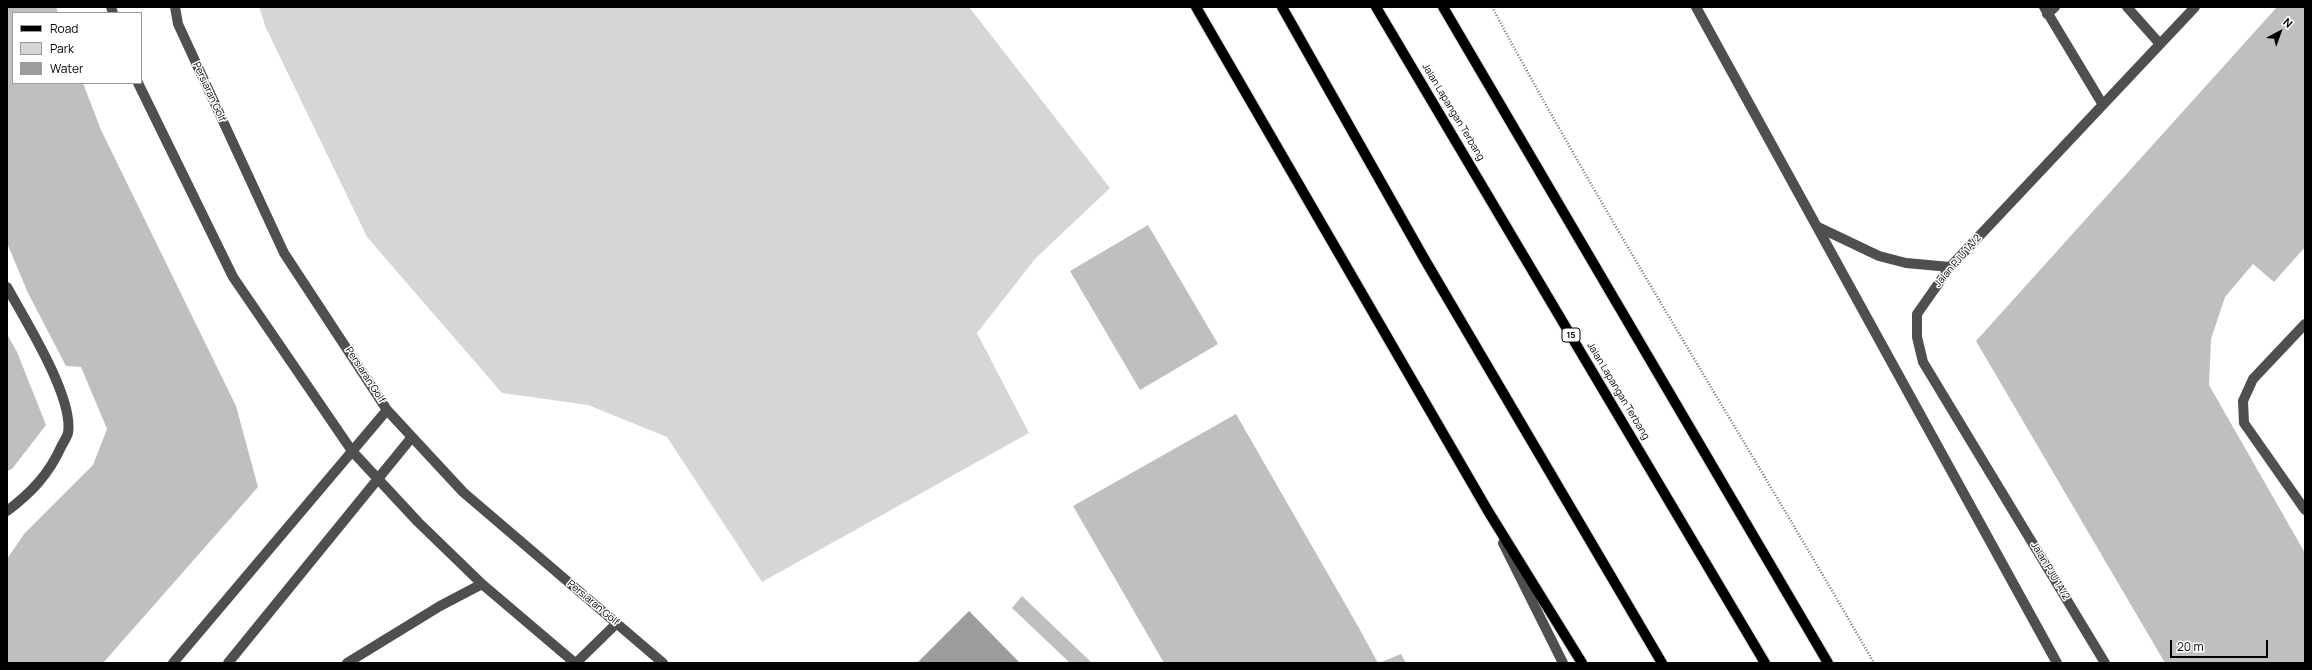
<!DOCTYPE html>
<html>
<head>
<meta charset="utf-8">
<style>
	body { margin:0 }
	#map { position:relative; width:2312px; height:670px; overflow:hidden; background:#fff; font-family:Manrope,sans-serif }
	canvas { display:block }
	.frame { position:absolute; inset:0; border:8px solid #000; pointer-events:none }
	.legend { position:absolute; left:12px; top:12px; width:130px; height:72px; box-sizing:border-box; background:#fff; border:1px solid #999; margin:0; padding:5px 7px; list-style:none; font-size:12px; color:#000 }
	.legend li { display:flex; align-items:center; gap:8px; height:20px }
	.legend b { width:20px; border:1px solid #999 }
	.north { position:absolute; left:2260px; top:12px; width:40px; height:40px; -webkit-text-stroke:3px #fff; paint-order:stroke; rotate:41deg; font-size:11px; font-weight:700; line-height:16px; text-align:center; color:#000 }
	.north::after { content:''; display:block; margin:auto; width:14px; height:18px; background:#000; clip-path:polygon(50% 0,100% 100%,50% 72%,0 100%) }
	.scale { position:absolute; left:2170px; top:640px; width:98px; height:18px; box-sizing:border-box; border:2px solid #000; border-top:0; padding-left:5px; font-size:12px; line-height:14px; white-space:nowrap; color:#000; -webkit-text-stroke:3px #fff; paint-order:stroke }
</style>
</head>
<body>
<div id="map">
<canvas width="2312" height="670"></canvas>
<div class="frame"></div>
<ul class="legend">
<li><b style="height:5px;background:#000"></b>Road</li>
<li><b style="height:11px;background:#d6d6d6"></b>Park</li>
<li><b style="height:11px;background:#9d9d9d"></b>Water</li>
</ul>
<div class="north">N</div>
<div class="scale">20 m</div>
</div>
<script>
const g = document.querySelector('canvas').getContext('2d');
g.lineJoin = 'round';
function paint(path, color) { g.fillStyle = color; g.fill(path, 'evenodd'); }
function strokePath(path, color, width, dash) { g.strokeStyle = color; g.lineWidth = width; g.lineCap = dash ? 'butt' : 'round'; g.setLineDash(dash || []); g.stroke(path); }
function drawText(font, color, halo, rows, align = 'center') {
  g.font = font + ' Manrope,sans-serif'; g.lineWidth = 3; g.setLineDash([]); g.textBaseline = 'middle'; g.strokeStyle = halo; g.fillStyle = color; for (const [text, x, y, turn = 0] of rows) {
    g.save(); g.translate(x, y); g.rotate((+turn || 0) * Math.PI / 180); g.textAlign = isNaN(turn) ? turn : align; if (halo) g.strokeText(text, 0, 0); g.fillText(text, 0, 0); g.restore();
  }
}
paint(new Path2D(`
	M259,7H969L1110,188L1035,259L977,333L1029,433L762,582L667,437L588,405L502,393L367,237L266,28Z`), '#d6d6d6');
paint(new Path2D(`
	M969,611L1020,663H917Z`), '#9d9d9d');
paint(new Path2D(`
	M7,7H56L58,13H13V83H83L101,130L236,406L258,487L103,663H7V559L24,534L93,465L107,429L81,367L66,366L28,293L7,243Z
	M2277,7H2305V247L2274,282L2253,264L2225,297L2211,339L2209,385L2305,553V663H2165L1976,341Z
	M1148,225L1218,344L1140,390L1070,271Z
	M7,334L17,352L46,425L12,469L7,471Z
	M1236,414L1359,628L1378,663H1164L1073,506Z
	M1022,596L1092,663H1070L1012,608Z
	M1401,654L1406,663H1379Z`), '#bfbfbf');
const major = new Path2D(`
	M1196,7L1488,511L1582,663
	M1282,7L1425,260L1662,663
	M1376,7L1765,663
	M1443,7L1828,663`);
strokePath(major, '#dbdbdb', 12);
strokePath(new Path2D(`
	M1492,7C1612,230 1748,444 1874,663`), '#717171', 2.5, [1, 2]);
strokePath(new Path2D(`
	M111,7L113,13
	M175,7L178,24L284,253L387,410L463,492L663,663
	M1696,7C1817,225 1935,445 2057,663
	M2044,7L2103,105
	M2127,7L2160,44
	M2047,14L2055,7
	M138,83L233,277L352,451L418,522L482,584L575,663
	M1818,227L1879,256L1906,263L1950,267
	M7,287C25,320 74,397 68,433C67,437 63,443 61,447C49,474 31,493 7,511
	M2305,324L2253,379L2243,401L2244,423L2305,510
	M1503,543L1563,663
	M173,663L387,410
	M228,663L412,437
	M347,663L440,606L482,584
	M576,663L617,623
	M2105,663L1923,362L1917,337V314L1950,267L2195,7`), '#4f4f4f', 10);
strokePath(major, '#000', 10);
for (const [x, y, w] of [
	[1571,335,18]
]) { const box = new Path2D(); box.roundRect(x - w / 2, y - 7, w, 14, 3); g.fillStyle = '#fff'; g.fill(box); strokePath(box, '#000', 1); }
drawText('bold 9px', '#000', null, [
	["15",1571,335]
]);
drawText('10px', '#000', '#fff', [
	["Persiaran Golf",209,92,65],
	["Jalan Lapangan Terbang",1453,112,59],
	["Jalan PJU 1A/2",1958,261,-49],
	["Persiaran Golf",365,375,57],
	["Jalan Lapangan Terbang",1618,391,59],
	["Jalan PJU 1A/2",2050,571,59],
	["Persiaran Golf",593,603,40]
]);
</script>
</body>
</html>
